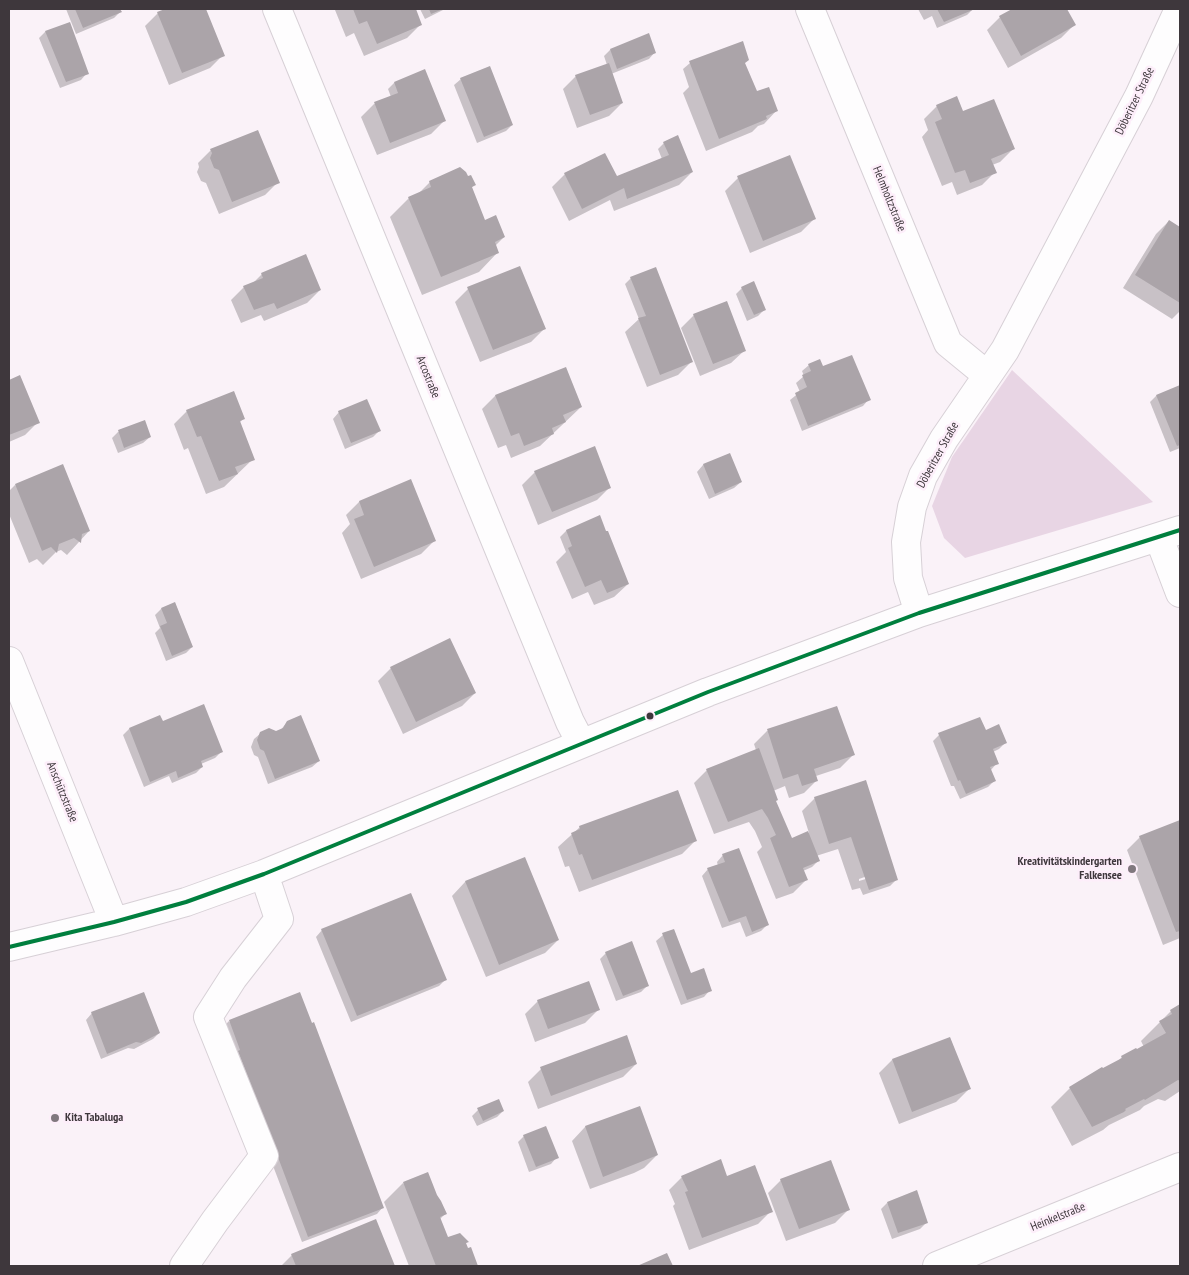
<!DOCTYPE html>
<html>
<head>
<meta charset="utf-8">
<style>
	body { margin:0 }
	#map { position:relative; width:1189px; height:1275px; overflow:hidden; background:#faf2f8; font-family:"PT Sans Narrow",sans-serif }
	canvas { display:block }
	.frame { position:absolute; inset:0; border:10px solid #3e373c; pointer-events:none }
</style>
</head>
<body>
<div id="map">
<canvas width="1189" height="1275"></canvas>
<div class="frame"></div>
</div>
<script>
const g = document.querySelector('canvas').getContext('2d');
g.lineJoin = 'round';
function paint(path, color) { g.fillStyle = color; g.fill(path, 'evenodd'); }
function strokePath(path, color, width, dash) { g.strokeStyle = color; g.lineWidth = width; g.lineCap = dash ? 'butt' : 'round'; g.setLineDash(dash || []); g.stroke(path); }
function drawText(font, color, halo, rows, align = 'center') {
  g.font = font + ' "PT Sans Narrow",sans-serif'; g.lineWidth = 5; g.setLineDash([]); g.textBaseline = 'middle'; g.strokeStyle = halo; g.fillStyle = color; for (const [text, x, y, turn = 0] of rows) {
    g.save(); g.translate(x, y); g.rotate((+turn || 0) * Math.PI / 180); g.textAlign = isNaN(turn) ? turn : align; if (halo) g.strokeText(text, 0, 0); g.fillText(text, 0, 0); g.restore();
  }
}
paint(new Path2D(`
	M1012,370L1153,502L965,558L944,538L932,506L952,457Z`), '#e8d5e4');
paint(new Path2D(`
	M66,9H119L120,12L114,18L76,34Z
	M168,9H205L223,55L210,68L169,85L145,26L158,13Z
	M337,9H414L420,25L407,38L364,56L354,33L346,37L335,10Z
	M420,9H445L425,19Z
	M918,9H973L967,15L937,28L932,16L924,20Z
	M1015,9H1066L1074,25L1061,38L1008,68L987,30L1000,17Z
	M69,23L87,73L81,80L60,88L39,38L45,32Z
	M742,43L744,64L756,93L777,110L764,124L758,126L752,132L706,151L683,93L689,87L683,69L690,63Z
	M610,50L655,52L649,59L611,74L622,103L609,116L577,128L563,89L576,76L607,65L604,56Z
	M424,71L444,121L431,134L377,155L361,117L374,104L391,97L388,89L394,83Z
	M461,79L512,125L506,131L477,143L454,85Z
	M937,106L962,113L1013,149L1000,162L992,165L995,172L982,185L957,195L952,182L942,186L922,137L928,130L924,119Z
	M664,143L692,172L679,185L614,211L610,200L569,221L552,187L565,174L617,177L662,159L658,149Z
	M211,150L278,182L265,195L219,214L206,183L201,181L197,172L199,167L198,163Z
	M467,178L474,185L471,188L485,222L504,237L495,246L498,252L479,272L422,295L390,217L409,198L417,195L430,182Z
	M738,178L814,219L801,232L750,253L725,191Z
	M1169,221L1180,228V311L1172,319L1123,288L1156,234Z
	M262,274L320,290L307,303L264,321L261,315L241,323L231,300L244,287L252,284Z
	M631,278L691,362L678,375L647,387L625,332L639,319L625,284Z
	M742,288L765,309L758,316L747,321L736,294Z
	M468,289L544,329L531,342L480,362L455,302Z
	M694,315L745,350L731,363L700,376L681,328Z
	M809,365L822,368L869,399L863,406L802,431L790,400L800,392L796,383L804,376L802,371Z
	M565,369L581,407L540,446L511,458L506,445L498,448L482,409L495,396Z
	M20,377L38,422L25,435L9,442V381Z
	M1180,386V448L1170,452L1150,402L1156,396Z
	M187,411L244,418L239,423L253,459L224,487L206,494L188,448L184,450L174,424Z
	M339,412L379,431L373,437L345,449L333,419Z
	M144,421L150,437L143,443L118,453L112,438L118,432Z
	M729,454L741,482L734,488L709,499L697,472L703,465Z
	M535,472L610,487L597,500L538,525L522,485Z
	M410,481L434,541L421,554L361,579L342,533L350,524L346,515L359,502Z
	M15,485L89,531L67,555L61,550L56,552L43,565L37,559L29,563L9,514V491Z
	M599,517L628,584L614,597L594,605L588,592L572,599L556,562L566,552L560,537L566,531Z
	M175,603L192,647L186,653L166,661L155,633L160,628L155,615L161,609Z
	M391,668L475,693L462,706L403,734L378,681Z
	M837,707L853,755L840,768L816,776L817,780L804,793L789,798L785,786L773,791L775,801L791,840L809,833L802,811L815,798L896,880L890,886L863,895L860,888L852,890L838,849L816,856L818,861L812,867L803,871L806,880L793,893L776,899L757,852L762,847L755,831L749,822L714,834L694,783L707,770L756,750L754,744L767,731ZM879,872V875L859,881V879Z
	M287,722L319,761L312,767L268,784L258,757L254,755L251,747L254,739L261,733L280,731Z
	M162,723L222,751L215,758L201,764L202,767L196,773L172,783L169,776L144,787L123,735L129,729Z
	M985,731L1005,743L999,749L993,752L997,763L991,770L994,781L988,787L960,799L954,786H951L933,741L939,735Z
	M1180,821V938L1163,945L1127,850L1140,837Z
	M580,827L695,841L682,854L579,892L569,866L565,867L558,847Z
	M723,855L767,925L761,931L746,937L740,922L722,928L702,876L708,869L718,866L717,862Z
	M524,859L558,940L545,953L486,977L452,896L465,882Z
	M322,930L445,980L439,986L351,1022L316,937Z
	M674,930L690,975L710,990L704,997L681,1005L656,941L663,935Z
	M606,953L648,985L641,992L616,1001L600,959Z
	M538,1001L598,1010L585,1023L535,1042L525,1014Z
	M1180,1005V1091L1165,1101L1158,1099L1144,1106L1140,1110L1109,1125L1103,1130L1072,1146L1051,1107L1070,1088L1117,1062L1122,1057L1144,1047L1141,1041L1171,1011Z
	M92,1013L159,1033L153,1039L134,1049L128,1048L101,1059L86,1020Z
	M229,1021L383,1207L377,1214L302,1242L232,1058L223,1027Z
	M626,1037L636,1064L623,1077L538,1109L528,1082L541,1069Z
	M950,1038L969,1089L956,1102L899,1124L879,1073L892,1060Z
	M639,1108L657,1155L644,1168L634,1173L590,1189L572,1141L585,1127Z
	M478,1110L503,1111L497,1117L477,1126L472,1116Z
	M524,1136L557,1157L551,1164L529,1172L518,1142Z
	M682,1177H727L771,1211L758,1224L689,1250L673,1206L675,1204L669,1190Z
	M781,1180L848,1210L835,1223L786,1241L768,1193Z
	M403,1183L445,1214L440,1219L447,1238L467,1242L465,1244L467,1250L470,1249L477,1266H409L384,1202Z
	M887,1203L927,1222L920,1229L892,1239L881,1209Z
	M375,1221L393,1266H281L292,1255Z`), '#0003');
paint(new Path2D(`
	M75,9H120L122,12L83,28Z
	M165,9H206L225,56L182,73L157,12Z
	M353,9H416L422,25L377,44L367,21L359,24Z
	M429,9H443L431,14Z
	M937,9H975L944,22Z
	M1012,9H1067L1076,25L1021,56L999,16Z
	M70,22L89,74L66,82L45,31Z
	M649,33L656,53L617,69L610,49Z
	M743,41L749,60L745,63L757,91L769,87L778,111L766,116L767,119L719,139L689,61Z
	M609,63L623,103L590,115L575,75Z
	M490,66L513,125L484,137L460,78Z
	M425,69L446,121L390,143L374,102L398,93L394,82Z
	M957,96L963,111L994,99L1015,149L991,159L997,173L970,183L965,170L955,173L935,122L942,119L936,105Z
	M258,130L280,183L232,202L219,170L214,168L210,158L212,153L210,149Z
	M678,135L693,172L627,199L624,188L582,209L564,173L605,153L617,176L669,155L663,142Z
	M790,155L816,219L763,241L737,176Z
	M460,167L466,172L468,176L471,175L476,185L472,187L485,220L496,215L505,237L495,242L499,253L441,277L408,197L431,187L429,181Z
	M1169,220L1180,227V303L1135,275Z
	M306,254L321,290L277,309L274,303L254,310L243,286L263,278L261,273Z
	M520,266L546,329L493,350L467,287Z
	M656,267L693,362L660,375L638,318L646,316L630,277Z
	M754,281L766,310L754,315L741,287Z
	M727,301L746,351L713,364L693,314Z
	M852,355L871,400L808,426L795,393L807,387L802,375L811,371L808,364L820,359L823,366Z
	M566,367L582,407L563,415L566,422L552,428L554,434L524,446L519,433L511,436L495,395Z
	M20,375L40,423L9,435V380Z
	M1180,385V445L1177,446L1156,395Z
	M234,391L245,419L240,421L255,460L235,467L238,474L219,481L201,436L197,437L186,410Z
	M367,399L381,431L351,443L338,411Z
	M145,420L151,437L124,448L118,430Z
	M595,446L611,488L552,512L534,471Z
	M730,453L742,482L715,494L703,464Z
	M63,464L90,531L82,534L81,543L74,538L59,544L57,553L51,547L42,551L15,484Z
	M411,479L436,541L374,567L354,519L364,515L359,501Z
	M600,515L606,531H608L629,584L607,593L601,580L585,587L568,548L572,546L566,530Z
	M175,602L193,647L172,656L160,626L167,623L161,608Z
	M450,638L476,693L416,722L390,667Z
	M204,704L223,752L201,761L203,767L178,778L176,771L150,782L129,728L160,715L163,721Z
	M837,706L855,755L814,769L818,781L802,786L798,774L783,779L767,729Z
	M301,715L320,761L275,779L264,751L260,749L257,740L260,732L269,728L276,731L283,728L287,721Z
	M980,717L986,730L999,724L1007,743L993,749L999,764L990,767L996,781L966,794L960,780L958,781L938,733Z
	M759,748L778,800L776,801L792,838L808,831L820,861L803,868L808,880L789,887L770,838L776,835L768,818L762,809L728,822L706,769Z
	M866,780L898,880L869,890L851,837L829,844L814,797Z
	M678,790L697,841L592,880L582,854L579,855L571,833L580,829L579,826Z
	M1180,820V931L1176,932L1139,836Z
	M739,848L769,925L752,932L746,916L729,922L707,868L725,862L722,854Z
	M525,857L559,940L499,965L465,881Z
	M411,893L447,980L357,1016L321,929Z
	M674,929L691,973L704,968L712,991L687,1000L662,933Z
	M632,941L649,986L623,996L605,952Z
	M589,981L600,1010L548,1029L537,1000Z
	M144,992L160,1033L141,1043L136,1042L107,1054L91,1012Z
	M300,992L312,1023L314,1022L384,1208L308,1237L238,1051L240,1050L229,1020Z
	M1180,1004V1081L1178,1080L1145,1100L1144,1099L1125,1109L1126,1110L1124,1112L1092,1127L1069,1087L1102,1067L1103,1068L1122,1058L1121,1056L1136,1048L1137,1049L1166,1033L1159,1021L1172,1014L1170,1010Z
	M627,1035L637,1064L551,1096L540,1067Z
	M950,1037L971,1089L912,1112L892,1059Z
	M499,1099L504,1111L483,1121L477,1108Z
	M640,1106L658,1155L603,1177L585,1126Z
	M546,1126L559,1158L536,1167L523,1135Z
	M721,1159L727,1176L755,1165L773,1212L702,1238L685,1192L688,1191L681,1176Z
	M831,1160L850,1210L799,1229L780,1179Z
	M428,1172L437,1195L441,1201L447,1214L440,1217L448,1237L460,1233L469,1242L466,1243L468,1248L471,1247L478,1266H436L403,1182Z
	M917,1190L928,1223L898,1233L887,1202Z
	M376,1219L395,1266H296L291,1254Z
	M667,1253L673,1266H637Z`), '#aba4a9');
const minor = new Path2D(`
	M277,9L570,722L581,743
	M810,9L948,343L987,375
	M1159,538L1180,593
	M919,613L908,578L906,542L912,507L923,476L944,439L1005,350L1139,96L1179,9
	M9,661L114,922
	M9,947L114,922L186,902L264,874L708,692L919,613L1180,530
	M184,1266L215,1221L264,1156L208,1017L233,978L279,919L264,874
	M937,1266L1180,1167`);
strokePath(minor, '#d7d0d6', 30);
strokePath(minor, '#fefdfe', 28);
strokePath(new Path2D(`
	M9,947L114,922L186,902L264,874L708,692L919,613L1180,530`), '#007f3e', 4);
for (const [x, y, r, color] of [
	[650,716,4.5,"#3e373c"],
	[1132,869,5,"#80787e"],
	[55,1118,5,"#80787e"]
]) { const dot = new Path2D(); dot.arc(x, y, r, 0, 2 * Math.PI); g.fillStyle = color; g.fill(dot); strokePath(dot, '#fdeefa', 2); }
drawText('12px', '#3e373c', '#fdeefa', [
	["Döberitzer Straße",1135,101,-64],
	["Helmholtzstraße",889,199,68],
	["Arcostraße",428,377,68],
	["Döberitzer Straße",938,455,-61],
	["Anschützstraße",62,792,68],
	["Heinkelstraße",1058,1217,-22]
]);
drawText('bold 12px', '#3e373c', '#fdeefa', [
	["Kreativitätskindergarten",1122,862],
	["Falkensee",1122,876],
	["Kita Tabaluga",65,1118,"left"]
], 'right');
</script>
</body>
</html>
